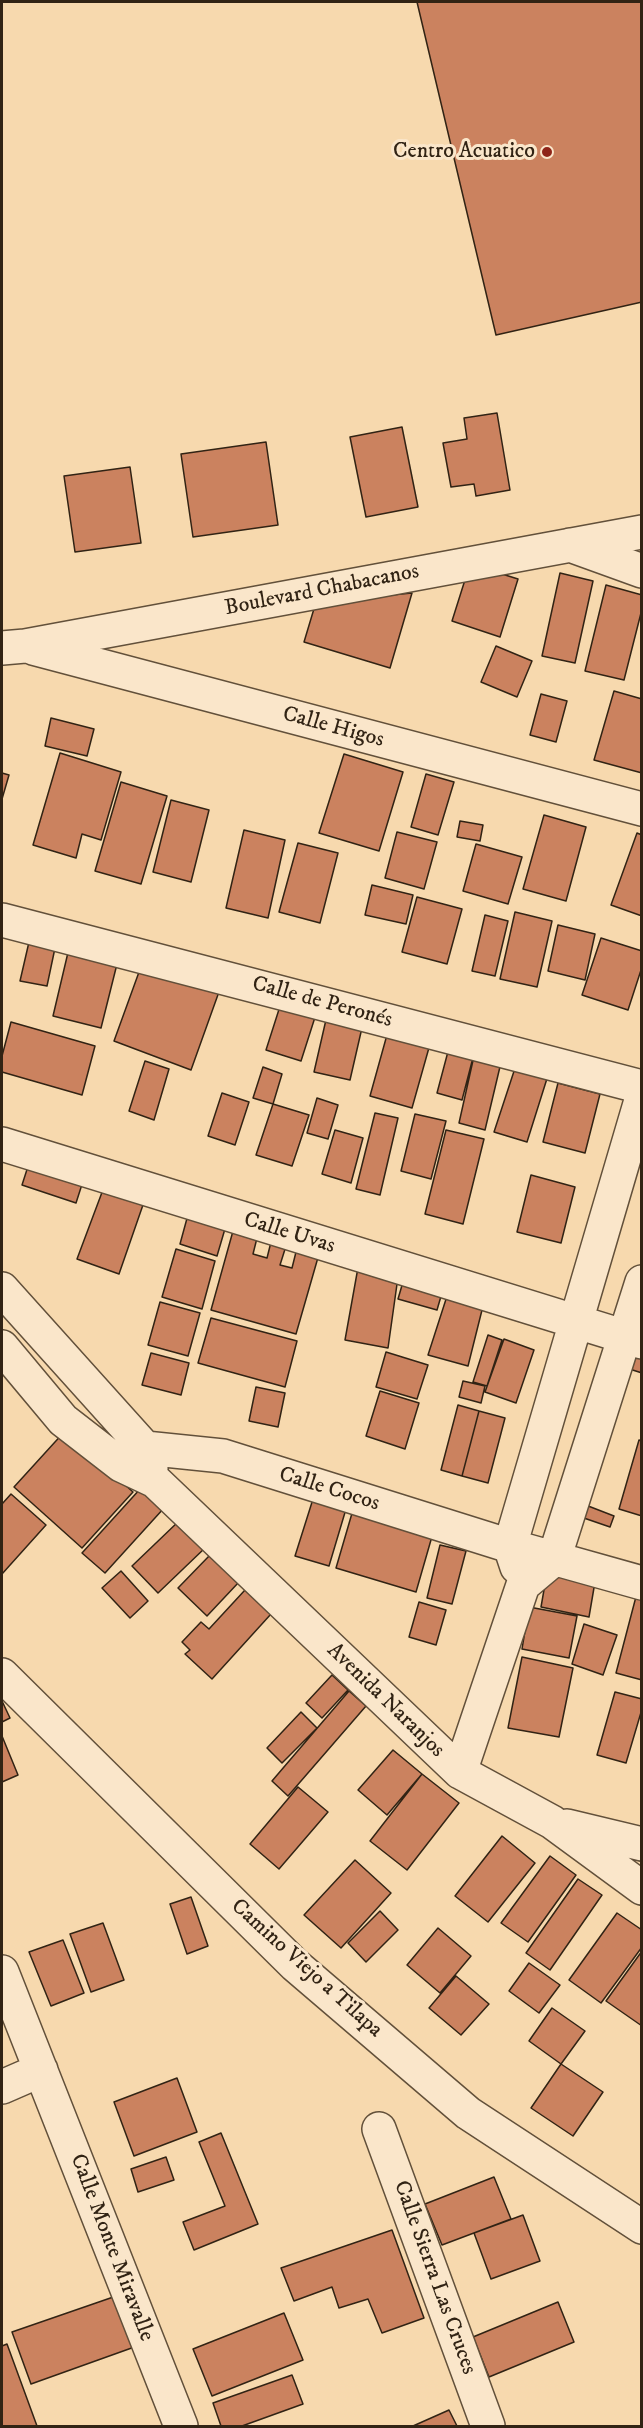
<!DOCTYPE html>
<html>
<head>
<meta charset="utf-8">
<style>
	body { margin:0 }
	#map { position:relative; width:643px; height:2428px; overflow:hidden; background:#f7d9ae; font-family:"IM FELL DW Pica",serif }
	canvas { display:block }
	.frame { position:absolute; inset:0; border:3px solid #312314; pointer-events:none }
</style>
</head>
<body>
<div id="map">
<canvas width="643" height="2428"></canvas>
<div class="frame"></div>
</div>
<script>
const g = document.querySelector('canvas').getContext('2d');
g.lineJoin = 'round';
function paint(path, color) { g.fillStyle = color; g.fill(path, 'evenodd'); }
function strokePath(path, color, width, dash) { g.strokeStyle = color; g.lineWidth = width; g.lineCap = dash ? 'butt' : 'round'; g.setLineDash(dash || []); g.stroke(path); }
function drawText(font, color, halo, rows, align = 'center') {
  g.font = font + ' "IM FELL DW Pica",serif'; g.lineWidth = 6; g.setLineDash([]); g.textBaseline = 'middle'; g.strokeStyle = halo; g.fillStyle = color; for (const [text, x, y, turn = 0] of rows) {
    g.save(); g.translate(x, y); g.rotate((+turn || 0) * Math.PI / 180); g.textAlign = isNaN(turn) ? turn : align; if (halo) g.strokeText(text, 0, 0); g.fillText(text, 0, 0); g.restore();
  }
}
const building = new Path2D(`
	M417,2H642V302L496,335Z
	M497,413L510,490L476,496L474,484L451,487L443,443L467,439L464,418Z
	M402,427L418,507L366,517L350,437Z
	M266,442L278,525L193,537L181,454Z
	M130,467L141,543L75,552L64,476Z
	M470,564L518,579L500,637L452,621Z
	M560,573L593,581L575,663L542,656Z
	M606,585L642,595V609L624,680L585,671Z
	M412,593L390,668L304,642L316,602Z
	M496,646L532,661L517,697L481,682Z
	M614,691L642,699V773L594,760Z
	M541,694L567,701L556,742L530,735Z
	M51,718L94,729L87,756L45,746Z
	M60,753L121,772L101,840L82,834L76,858L33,845Z
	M344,754L403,772L379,851L319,833Z
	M2,773L9,775L2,799Z
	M426,774L454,782L438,835L411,827Z
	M121,782L167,796L141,884L95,871Z
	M171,800L209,810L191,882L153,872Z
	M544,815L586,827L566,901L523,889Z
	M460,821L483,825L480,841L457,837Z
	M244,830L285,840L268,918L226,908Z
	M397,832L437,842L424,889L385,878Z
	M637,833L642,835V916L611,905Z
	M298,843L338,853L320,923L279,912Z
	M476,844L522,857L508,904L463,891Z
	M372,885L413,895L406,924L365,915Z
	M417,897L462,909L447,964L402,952Z
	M515,912L552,921L537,987L500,979Z
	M485,915L508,921L495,976L472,971Z
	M558,925L595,934L585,980L548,971Z
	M601,938L642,951V967L628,1010L582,995Z
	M29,942L55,948L47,986L20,981Z
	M70,944L119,956L101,1028L53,1016Z
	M143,961L220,989L191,1070L114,1041Z
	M282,1000L317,1011L301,1061L266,1050Z
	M328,1011L364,1019L350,1080L314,1072Z
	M11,1022L95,1046L82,1095L2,1072V1056Z
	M390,1024L432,1037L412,1108L370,1096Z
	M450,1044L475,1050L462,1100L437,1093Z
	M476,1047L503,1054L485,1130L459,1123Z
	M518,1059L550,1069L527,1142L494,1132Z
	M145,1061L169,1069L154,1120L129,1111Z
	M263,1067L282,1074L273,1104L253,1098Z
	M558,1083L600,1094L585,1153L543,1142Z
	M222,1093L249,1102L235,1145L208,1136Z
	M317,1098L338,1105L328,1139L307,1133Z
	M273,1104L309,1115L292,1166L256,1155Z
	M375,1113L398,1118L380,1195L356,1189Z
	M415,1114L446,1121L431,1179L401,1171Z
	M335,1130L363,1138L351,1183L322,1174Z
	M446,1130L484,1139L463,1224L425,1214Z
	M31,1157L85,1175L76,1203L22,1185Z
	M531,1175L575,1187L561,1243L517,1232Z
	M104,1187L144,1202L119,1274L77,1259Z
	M189,1211L227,1222L217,1256L180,1244Z
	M233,1231L257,1238L253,1254L267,1258L271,1242L286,1246L280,1265L292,1268L297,1248L319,1254L296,1334L211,1310Z
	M176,1249L215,1261L202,1309L162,1297Z
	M359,1262L398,1277L388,1348L345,1340Z
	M405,1275L444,1286L437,1310L398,1299Z
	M448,1293L484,1302L468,1366L428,1355Z
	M160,1302L200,1313L188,1356L148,1345Z
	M211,1318L297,1341L285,1387L198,1363Z
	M488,1335L502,1340L487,1386L473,1382Z
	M504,1339L534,1350L516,1403L485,1392Z
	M622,1351L642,1357V1373L617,1365Z
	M386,1352L428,1365L417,1399L376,1387Z
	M151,1353L189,1363L181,1395L142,1385Z
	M463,1381L485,1386L481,1403L459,1397Z
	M256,1387L285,1393L278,1427L249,1421Z
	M380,1391L419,1403L405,1449L366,1436Z
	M458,1405L479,1411L462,1476L441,1470Z
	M479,1411L505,1418L488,1483L462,1476Z
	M65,1431L133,1492L82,1548L14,1487Z
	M639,1440L642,1441V1516L619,1509Z
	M141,1488L164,1508L105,1573L82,1553Z
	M11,1494L46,1525L2,1574V1504Z
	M313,1499L346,1509L329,1566L295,1556Z
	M355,1503L435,1526L416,1592L336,1568Z
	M583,1504L614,1516L610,1527L578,1516Z
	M180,1520L206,1547L158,1593L132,1566Z
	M440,1545L466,1551L452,1604L427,1598Z
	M210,1555L239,1582L207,1616L178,1588Z
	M548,1567L596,1576L589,1617L541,1607Z
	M121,1571L148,1601L130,1618L102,1588Z
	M638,1589L642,1590V1680L616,1673Z
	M245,1590L271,1614L212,1679L185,1654L190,1650L182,1642L201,1622L209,1629Z
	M419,1602L446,1610L436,1645L409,1637Z
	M529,1607L577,1616L569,1658L522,1649Z
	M584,1624L617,1635L603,1675L572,1664Z
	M522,1657L573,1668L559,1737L508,1728Z
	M332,1675L348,1690L322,1718L306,1703Z
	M349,1691L366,1706L288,1796L272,1781Z
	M615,1692L642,1699V1709L626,1763L597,1755Z
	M2,1701L10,1718L2,1722Z
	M301,1712L317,1728L282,1763L267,1748Z
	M2,1736L18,1775L2,1782Z
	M393,1750L422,1774L387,1815L358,1790Z
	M422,1774L459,1803L407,1870L370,1841Z
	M298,1787L328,1812L279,1869L250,1844Z
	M502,1836L535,1863L488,1922L455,1896Z
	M550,1856L576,1875L528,1942L501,1923Z
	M355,1860L391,1893L341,1948L304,1915Z
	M578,1879L602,1895L550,1970L526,1953Z
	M191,1897L208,1946L187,1954L170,1904Z
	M380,1911L398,1930L366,1962L348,1943Z
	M617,1913L642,1930V1947L601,2003L569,1980Z
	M103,1923L124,1980L91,1992L70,1934Z
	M438,1928L471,1956L440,1993L407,1965Z
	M63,1940L84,1993L51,2006L29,1952Z
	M642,1951V2026L606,2001Z
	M529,1963L560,1985L539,2013L509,1991Z
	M456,1976L489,2004L461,2035L429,2008Z
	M552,2008L585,2031L561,2064L529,2041Z
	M561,2064L603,2092L573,2136L531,2108Z
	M177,2078L197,2132L134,2156L114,2102Z
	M221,2133L258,2224L194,2250L183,2222L225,2206L199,2142Z
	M166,2157L174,2180L138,2192L131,2169Z
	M494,2177L511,2219L442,2245L425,2204Z
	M523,2215L540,2261L491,2279L474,2233Z
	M392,2230L424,2318L382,2333L368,2299L339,2308L332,2287L294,2301L281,2268Z
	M122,2294L140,2345L31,2384L12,2332Z
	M558,2302L574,2342L489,2377L473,2337Z
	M284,2313L303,2360L212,2396L193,2349Z
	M7,2344L37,2426H2V2346Z
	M292,2375L303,2404L242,2426H221L213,2403Z
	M449,2410L457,2426H413Z`);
paint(building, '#cb825f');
strokePath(building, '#312314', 1.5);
const minor = new Path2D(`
	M570,545L642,571
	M2,648L25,646L642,532
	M33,648L642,809
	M2,920L642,1087
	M2,1144L642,1342
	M2,1289L145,1448L151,1468
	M2,1347L63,1420L121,1465L155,1481L460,1772L552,1822L642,1888
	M145,1448L223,1456L510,1546L642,1583
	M517,1567L510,1546L642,1097
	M2,1675L295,1965L468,2113L642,2227
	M460,1772L523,1585L554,1559L642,1282
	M567,1826L642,1844
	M2,1972L181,2426
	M2,2087L41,2070
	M379,2129L488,2426`);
strokePath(minor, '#62503a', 36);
strokePath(minor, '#fae6ca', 33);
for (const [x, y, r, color] of [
	[547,152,6,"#8f2418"]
]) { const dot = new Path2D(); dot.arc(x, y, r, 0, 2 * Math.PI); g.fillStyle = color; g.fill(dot); strokePath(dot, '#fae6ca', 2); }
drawText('22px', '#312314', '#fae6ca', [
	["Centro Acuatico",535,152]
], 'right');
drawText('22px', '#312314', '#fae6ca', [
	["Boulevard Chabacanos",322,591,-11],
	["Calle Higos",333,728,15],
	["Calle de Peronés",322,1003,15],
	["Calle Uvas",289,1234,17],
	["Calle Cocos",329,1490,17],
	["Avenida Naranjos",385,1701,44],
	["Camino Viejo a Tilapa",306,1969,42],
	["Calle Monte Miravalle",111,2248,69],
	["Calle Sierra Las Cruces",434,2278,70]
]);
</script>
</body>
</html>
